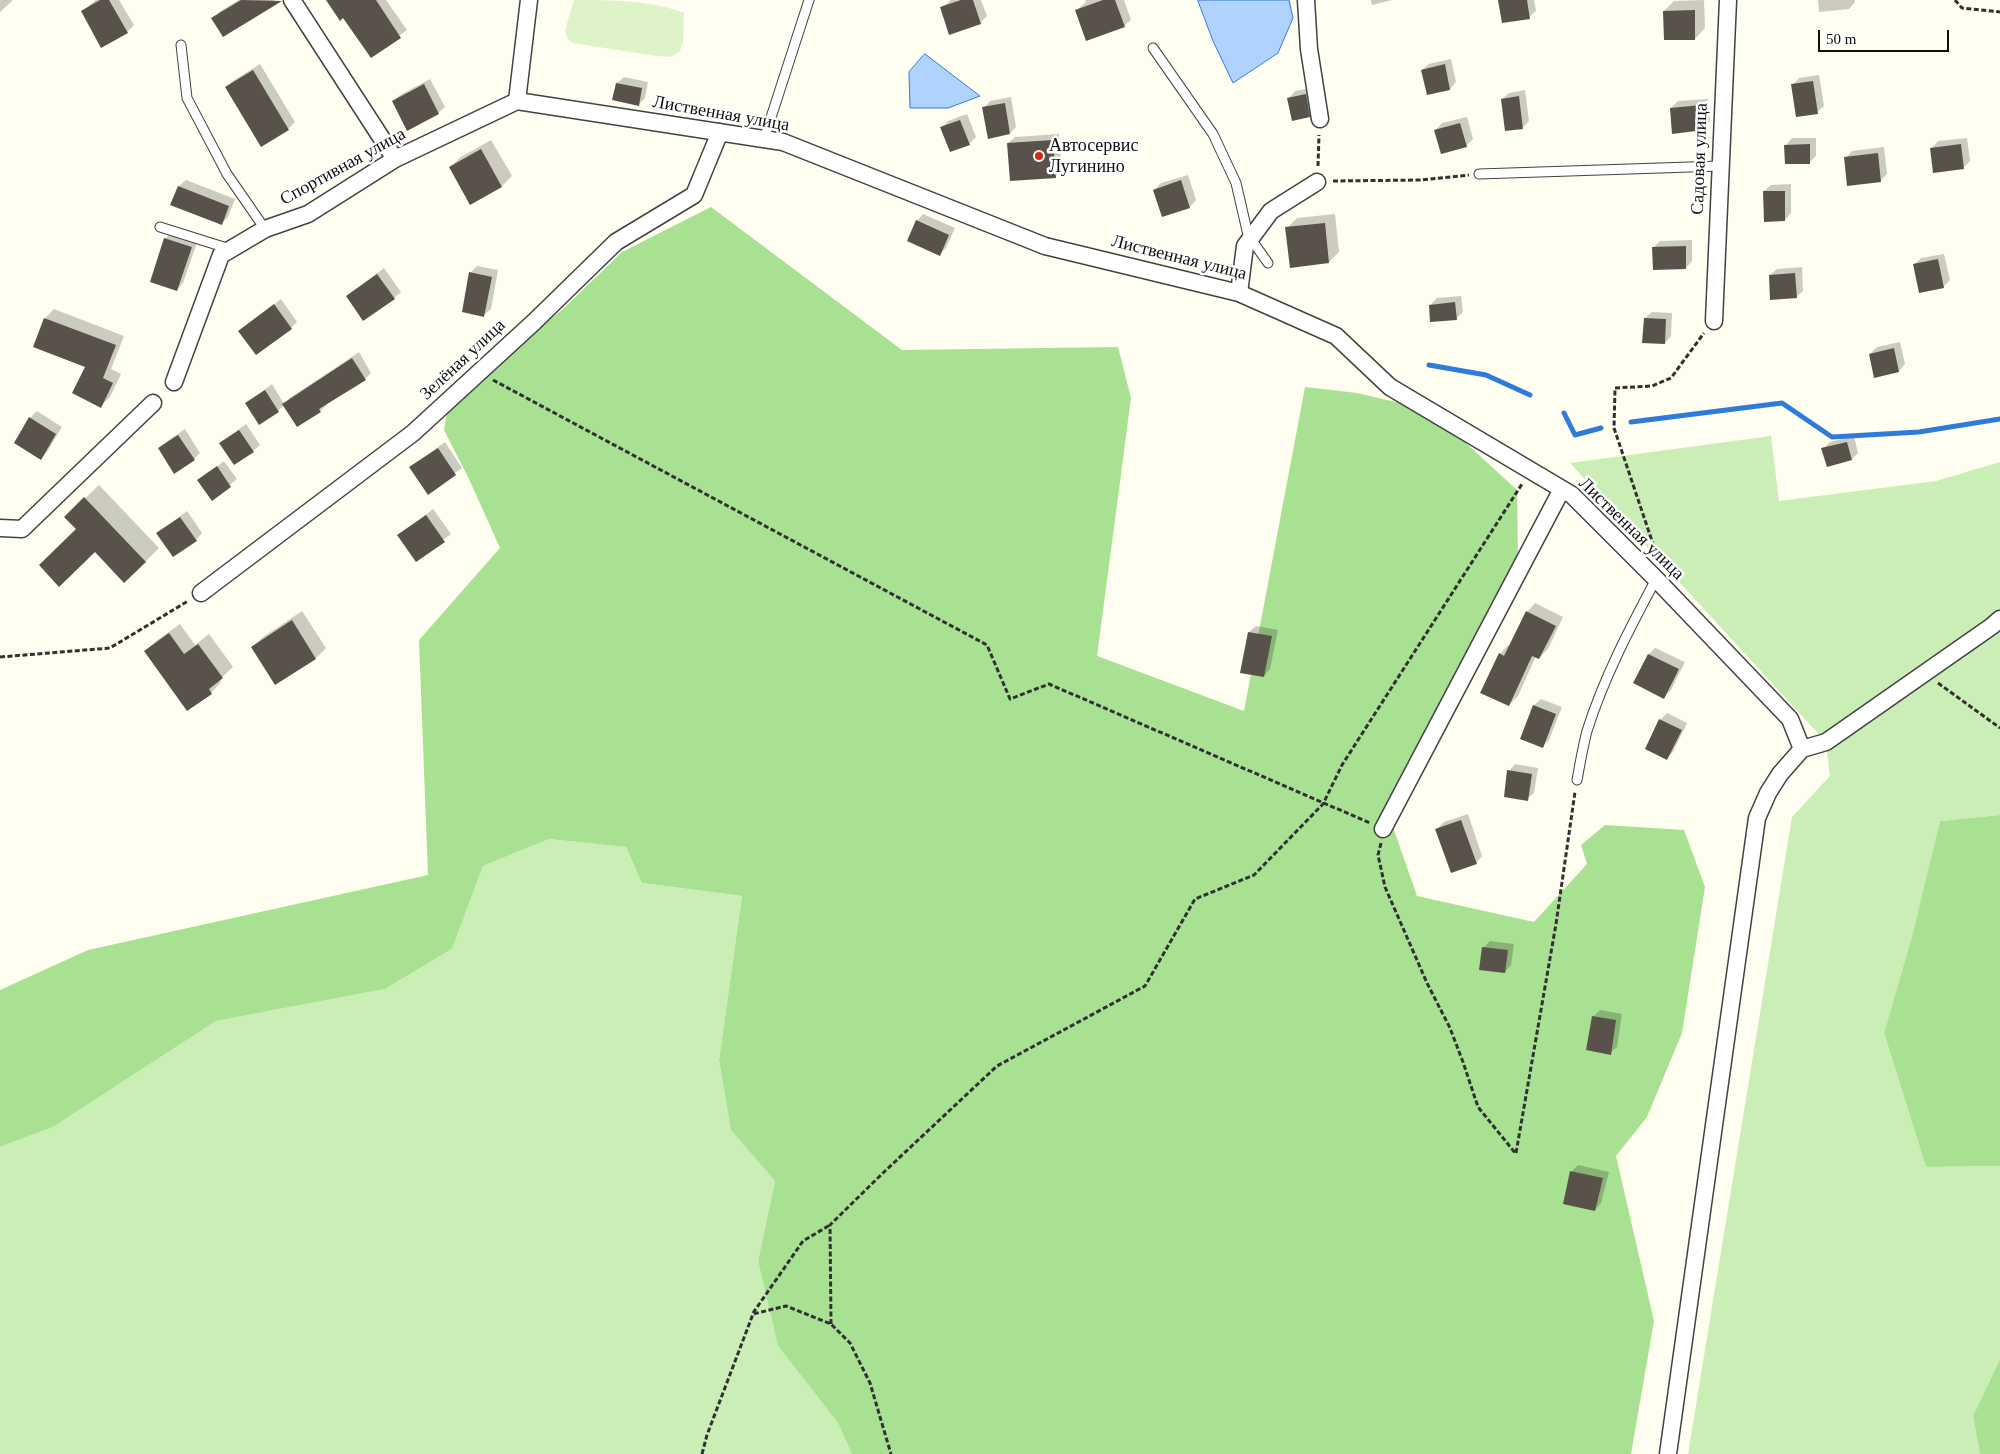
<!DOCTYPE html>
<html>
<head>
<meta charset="utf-8">
<style>
	body { margin:0 }
	#map { position:relative; width:2000px; height:1454px; overflow:hidden; background:#fffef0; font-family:"Times New Roman",serif }
	canvas { display:block }
	.scale { position:absolute; left:1818px; top:30px; width:131px; height:22px; box-sizing:border-box; border:2px solid #0f0f0f; border-top:0; padding-left:6px; font-size:15px; line-height:18px; white-space:nowrap; color:#0f0f0f; -webkit-text-stroke:4px #fff; paint-order:stroke }
</style>
</head>
<body>
<div id="map">
<canvas width="2000" height="1454"></canvas>
<div class="scale">50 m</div>
</div>
<script>
const g = document.querySelector('canvas').getContext('2d');
g.lineJoin = 'round';
function paint(path, color) { g.fillStyle = color; g.fill(path, 'evenodd'); }
function strokePath(path, color, width, dash) { g.strokeStyle = color; g.lineWidth = width; g.lineCap = dash ? 'butt' : 'round'; g.setLineDash(dash || []); g.stroke(path); }
function drawText(font, color, halo, rows, align = 'center') {
  g.font = font + ' "Times New Roman",serif'; g.lineWidth = 5; g.setLineDash([]); g.textBaseline = 'middle'; g.strokeStyle = halo; g.fillStyle = color; for (const [text, x, y, turn = 0] of rows) {
    g.save(); g.translate(x, y); g.rotate((+turn || 0) * Math.PI / 180); g.textAlign = isNaN(turn) ? turn : align; if (halo) g.strokeText(text, 0, 0); g.fillText(text, 0, 0); g.restore();
  }
}
paint(new Path2D(`
	M1771,436L1779,501L1936,481L2000,462V815L1940,821L1912,936L1884,1033L1926,1167L2000,1166V1359L1973,1416L1980,1454H1688L1792,817L1830,776L1826,742L1570,463Z
	M549,839L626,847L642,883L742,896L719,1060L731,1129L775,1181L758,1261L778,1346L838,1423L852,1454H0V1147L53,1127L216,1021L385,989L452,949L483,866Z`), '#caeeb5');
paint(new Path2D(`
	M711,207L902,350L1118,347L1131,398L1097,656L1244,711L1305,387L1357,393L1430,410L1517,490L1518,558L1386,807L1417,896L1534,922L1587,864L1581,845L1605,825L1684,830L1705,887L1682,1033L1647,1117L1616,1156L1654,1321L1631,1454H852L838,1423L778,1346L758,1261L775,1181L731,1130L719,1060L742,896L642,883L626,847L549,839L483,866L452,949L385,989L216,1021L53,1127L0,1147V990L88,950L428,875L419,640L500,548L469,479L444,430L450,393L499,360L563,309L622,252Z
	M2000,815V1166L1926,1167L1884,1033L1912,936L1940,821Z
	M2000,1359V1454H1980L1973,1416Z`), '#a9e193');
paint(new Path2D(`
	M574,0C610,0 651,0 684,13L683,42L680,51L672,57L656,56L573,43L567,38L565,30Z`), '#def4c8');
const water = new Path2D(`
	M1198,0H1289L1293,18L1278,53L1233,83L1213,41Z
	M925,54L980,96L948,108H910L909,72Z`);
paint(water, '#afd3fc');
strokePath(water, '#2e7bdb', 1);
paint(new Path2D(`
	M0,0H13L0,12Z
	M96,0H119L134,25L127,32L82,11Z
	M239,0H274L275,1L213,19L219,12Z
	M327,0H386L407,30L371,56L344,16Z
	M951,0H981L987,16L980,23L941,8Z
	M1085,0H1124L1131,20L1124,26L1077,10L1086,2Z
	M1371,0H1392L1372,5Z
	M1499,0H1534L1536,11L1529,17Z
	M1704,0L1705,28L1695,39L1664,11L1674,1Z
	M1818,0H1855V2L1849,9L1819,12Z
	M1451,59L1456,82L1450,89L1428,94L1422,70L1429,64Z
	M260,64L295,122L288,129L261,145L226,88L233,81Z
	M1819,75L1824,106L1817,112L1793,85L1799,78Z
	M624,77L648,82L645,98L638,105L614,99L617,83Z
	M430,79L445,107L438,113L393,101L400,95Z
	M1312,88L1316,109L1309,116L1289,98L1295,91Z
	M1525,90L1529,121L1523,127L1502,99L1509,93Z
	M1011,97L1016,127L1010,133L984,108L990,101Z
	M1708,99L1710,122L1704,129L1671,108L1678,101Z
	M967,114L976,137L969,144L942,128L948,121Z
	M1467,117L1473,139L1466,146L1436,130L1442,123Z
	M1059,134L1062,170L1055,177L1008,143L1015,137Z
	M1792,138H1816V156L1810,162L1786,145Z
	M1967,138L1970,161L1963,168L1932,148L1938,141Z
	M491,140L512,176L502,186L471,204L450,167L461,157Z
	M1884,147L1887,174L1880,181L1846,158L1852,151Z
	M1188,175L1196,200L1190,207L1163,216L1154,190L1161,183Z
	M186,180L235,199L228,217L221,224L179,186Z
	M1791,184V213L1785,220L1764,191L1771,185Z
	M923,214L955,228L946,248L940,254L917,221Z
	M1335,214L1339,252L1329,262L1287,228L1297,218Z
	M172,232L198,240L183,283L177,290L151,282L166,238Z
	M1692,240V261L1686,268L1653,248L1660,241Z
	M1944,254L1950,280L1943,287L1914,265L1921,258Z
	M477,266L498,270L491,309L484,315L470,273Z
	M1802,267L1803,291L1796,297L1770,275L1777,269Z
	M384,268L401,292L394,298L347,296Z
	M1461,296L1463,312L1456,319L1430,305L1437,298Z
	M281,299L297,322L291,328L240,331Z
	M54,309L124,336L111,369L121,374L110,397L101,406L87,366L45,318Z
	M1652,312L1672,313L1671,336L1665,343L1645,318Z
	M1900,342L1905,364L1899,371L1870,354L1877,347Z
	M359,352L371,373L365,379L326,403L327,405L320,411L284,405L278,411L247,403L272,384L284,404L290,398Z
	M37,411L62,427L47,452L41,458L30,418Z
	M246,424L260,445L253,451L221,443Z
	M185,429L200,453L194,459L159,448L166,442Z
	M1854,436L1858,453L1852,459L1823,449L1830,442Z
	M445,442L462,468L428,493L411,467Z
	M224,461L237,479L212,499L199,481Z
	M99,485L159,548L145,562L95,551L66,517Z
	M433,509L451,534L416,560L399,536Z
	M187,511L202,533L196,540L158,533Z
	M1535,603L1563,617L1548,649L1539,658L1536,656L1518,696L1509,705L1500,654L1508,645L1510,646L1527,612Z
	M302,611L326,648L316,658L252,647L263,637Z
	M180,624L195,645L209,634L233,667L219,680L221,682L211,693L146,652L156,641Z
	M1256,626L1278,630L1270,669L1264,676L1249,632Z
	M1655,648L1685,662L1671,690L1664,697L1649,654Z
	M1541,699L1562,707L1549,740L1543,746L1522,738L1534,705Z
	M1667,713L1687,723L1673,752L1667,758L1660,720Z
	M1515,764L1538,768L1534,793L1527,799L1509,771Z
	M1468,814L1482,856L1476,863L1437,829L1444,822Z
	M1490,941L1514,944L1511,965L1505,972L1483,948Z
	M1600,1010L1622,1014L1617,1047L1610,1053L1593,1017Z
	M1578,1165L1609,1172L1601,1203L1595,1210L1572,1171Z`), '#0003');
strokePath(new Path2D(`
	M1429,365L1486,375L1530,395
	M1564,413L1575,435L1601,428
	M1631,422L1782,403L1832,437L1919,432L2000,419`), '#2e7bdb', 5);
paint(new Path2D(`
	M100,0H109L128,33L101,48L81,11Z
	M241,0L282,1L223,37L211,18Z
	M326,0H376L401,38L371,58L343,18L340,21Z
	M961,0H973L981,24L949,35L940,7Z
	M1103,0H1115L1125,27L1086,41L1075,10Z
	M1498,0H1527L1530,19L1502,23Z
	M1695,10V40H1664L1663,11Z
	M1445,64L1450,90L1427,95L1421,70Z
	M253,70L289,130L261,147L225,87Z
	M1813,81L1818,114L1796,117L1791,84Z
	M616,83L642,88L639,106L612,100Z
	M424,84L439,114L407,131L392,101Z
	M1306,94L1310,117L1292,121L1287,98Z
	M1519,96L1523,129L1505,131L1501,99Z
	M1005,103L1010,134L988,139L982,107Z
	M1702,105L1704,130L1672,134L1670,108Z
	M960,120L970,145L950,152L940,127Z
	M1460,123L1467,147L1441,154L1434,130Z
	M1053,140L1056,178L1010,181L1007,143Z
	M1810,144V164H1785L1784,145Z
	M1961,144L1964,169L1933,173L1930,148Z
	M481,149L502,187L470,205L449,167Z
	M1878,153L1881,182L1847,186L1844,157Z
	M1181,180L1190,208L1162,217L1153,190Z
	M178,186L229,206L222,225L170,205Z
	M1763,191H1785V221L1764,222Z
	M916,220L949,235L940,256L907,241Z
	M1325,223L1329,263L1290,268L1285,227Z
	M164,238L192,247L177,291L150,282Z
	M1686,246V269L1653,270L1652,247Z
	M1938,259L1944,288L1919,293L1913,264Z
	M469,272L492,277L484,317L462,312Z
	M1795,273L1797,298L1770,300L1769,275Z
	M377,274L395,299L363,321L346,296Z
	M1455,302L1457,320L1430,322L1429,305Z
	M274,304L292,329L256,355L238,331Z
	M44,318L116,345L103,378L113,383L101,408L72,393L85,367L33,347Z
	M1644,318L1666,319L1665,344L1642,343Z
	M1894,348L1899,372L1874,378L1869,354Z
	M352,358L366,380L319,409L321,412L297,427L282,404Z
	M265,390L279,412L259,425L245,403Z
	M29,417L56,434L41,460L14,443Z
	M239,430L254,452L234,465L219,443Z
	M178,435L195,460L174,474L158,448Z
	M1847,442L1852,460L1827,467L1821,448Z
	M438,448L456,475L428,495L409,467Z
	M217,466L231,487L212,501L197,480Z
	M84,497L146,562L124,583L95,552L59,587L39,565L76,529L64,517Z
	M426,515L445,542L416,562L397,535Z
	M180,517L197,541L173,557L156,533Z
	M1526,611L1556,626L1539,659L1532,656L1509,706L1480,693L1499,653L1504,656Z
	M292,620L316,659L275,685L251,647Z
	M1248,632L1272,636L1264,677L1240,673Z
	M169,633L184,654L198,644L223,678L209,689L212,694L187,711L144,651Z
	M1648,654L1679,669L1664,699L1633,683Z
	M1533,705L1556,714L1543,748L1520,739Z
	M1659,719L1682,730L1667,760L1645,749Z
	M1507,770L1532,774L1528,801L1504,797Z
	M1461,820L1477,864L1451,873L1435,829Z
	M1482,947L1508,950L1505,973L1479,970Z
	M1592,1016L1616,1020L1611,1055L1586,1050Z
	M1570,1171L1603,1178L1595,1211L1563,1204Z`), '#59524a');
const lane = new Path2D(`
	M181,45L187,98L227,174L265,229
	M1153,48L1213,134L1236,183L1248,235L1268,263
	M764,139L809,0
	M1479,174L1720,166
	M160,227L230,249
	M1577,780C1580,764 1583,746 1587,731C1604,677 1630,628 1656,579`);
const street = new Path2D(`
	M292,0L395,159
	M1306,0L1309,49L1320,119
	M517,101L783,142L1045,246L1239,293L1336,336L1390,387L1572,495L1656,579L1790,719L1802,749
	M1239,293L1245,246L1271,211L1317,182
	M1714,321L1728,0
	M174,382L221,255L265,229L308,214L395,159L517,101L529,0
	M0,528L22,529L153,403
	M201,593L413,433L534,322L616,242L694,195L720,132
	M1383,829L1562,489
	M1668,1454L1757,818L1768,793L1780,774L1802,749L1826,742L1992,626L2000,619`);
strokePath(lane, '#424242', 11);
strokePath(street, '#424242', 19);
strokePath(new Path2D(`
	M1955,0L1962,8L2000,12
	M1318,166L1319,135
	M1333,181L1421,180L1469,175
	M493,380L987,645L1010,699L1049,684L1370,823
	M1654,554L1653,544L1614,428L1615,388L1652,386L1671,378L1704,333
	M0,657L110,648L188,601
	M1938,683L2000,728
	M1381,843L1378,855L1385,887L1427,983L1450,1028L1463,1062L1478,1107L1516,1154
	M1516,1153L1556,924L1575,792
	M753,1313L803,1241L830,1225
	M831,1324L830,1225L884,1172L997,1066L1145,986L1195,899L1254,875L1323,804L1342,765L1522,484
	M702,1454L707,1435L753,1314L786,1306L831,1324L850,1343L870,1383L891,1454`), '#313131', 3, [5, 2.5]);
strokePath(lane, '#fff', 9);
strokePath(street, '#fff', 16);
for (const [x, y, r, color] of [
	[1039,156,5,"#ce2b17"]
]) { const dot = new Path2D(); dot.arc(x, y, r, 0, 2 * Math.PI); g.fillStyle = color; g.fill(dot); strokePath(dot, '#fff', 2); }
drawText('18px', '#0f0f0f', '#fff', [
	["Лиственная улица",721,114,10],
	["Садовая улица",1700,159,-88],
	["Спортивная улица",343,167,-29],
	["Лиственная улица",1179,258,14],
	["Зелёная улица",463,360,-43],
	["Лиственная улица",1631,529,44]
]);
drawText('18px', '#0f0f0f', '#fff', [
	["Автосервис",1049,146],
	["Лугинино",1049,167]
], 'left');
</script>
</body>
</html>
